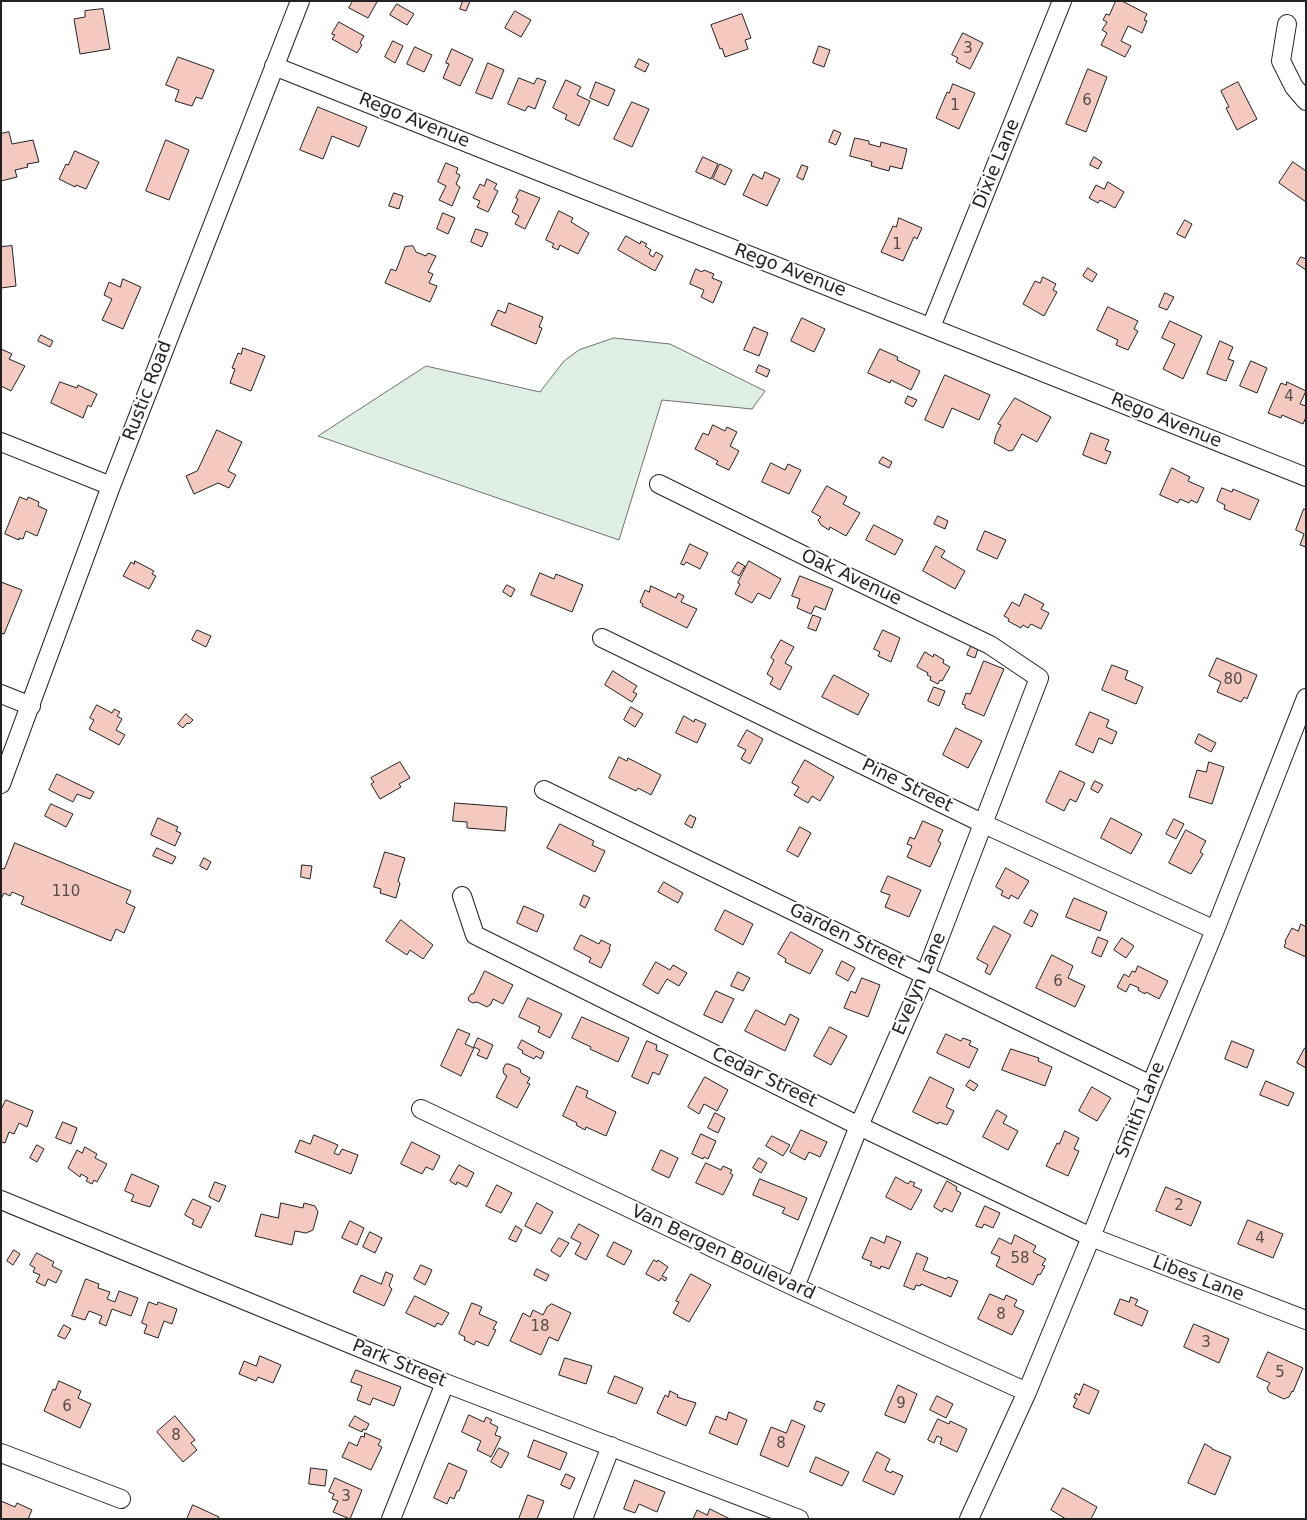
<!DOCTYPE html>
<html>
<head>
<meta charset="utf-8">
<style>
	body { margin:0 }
	#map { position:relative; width:1307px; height:1520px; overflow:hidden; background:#fff; font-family:"DejaVu Sans",sans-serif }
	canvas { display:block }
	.frame { position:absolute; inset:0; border:2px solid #222; pointer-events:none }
</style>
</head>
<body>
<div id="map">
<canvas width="1307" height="1520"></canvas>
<div class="frame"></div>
</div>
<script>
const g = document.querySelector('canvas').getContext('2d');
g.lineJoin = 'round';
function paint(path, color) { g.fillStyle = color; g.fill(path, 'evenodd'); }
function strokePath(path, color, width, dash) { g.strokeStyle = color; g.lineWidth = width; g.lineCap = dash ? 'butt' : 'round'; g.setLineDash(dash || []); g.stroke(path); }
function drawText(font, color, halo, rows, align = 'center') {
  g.font = font + ' "DejaVu Sans",sans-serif'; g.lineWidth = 4; g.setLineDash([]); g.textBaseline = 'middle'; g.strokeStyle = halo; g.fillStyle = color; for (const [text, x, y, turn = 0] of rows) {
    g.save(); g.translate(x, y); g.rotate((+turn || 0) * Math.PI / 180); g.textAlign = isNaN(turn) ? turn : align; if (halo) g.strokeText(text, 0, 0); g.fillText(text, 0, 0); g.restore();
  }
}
const green = new Path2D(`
	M614,338L670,344L765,391L752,409L662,400L619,540L318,436L426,366L540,392L564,361L579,350Z`);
paint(green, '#e0efe3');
strokePath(green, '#6f6f6f', 1);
const building = new Path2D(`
	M353,1H375L377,2L368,18L349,8Z
	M463,1H470L466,11L460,9Z
	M1116,1H1122L1147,14L1144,20L1147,21L1142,33L1128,26L1121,41L1131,46L1125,57L1101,45L1107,33L1102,30L1107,22L1103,20L1106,14L1109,15Z
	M397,4L414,14L407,25L390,15Z
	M103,9L110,49L80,54L74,19L85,17V11Z
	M515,11L531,20L521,37L505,28Z
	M742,14L751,38L745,40L748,49L725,57L722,48L720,49L711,25Z
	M339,22L364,36L360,43L362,45L357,53L332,39L335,35L332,34Z
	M963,33L983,43L970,69L956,62L958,58L952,55Z
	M393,41L403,46L395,63L385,57Z
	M819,46L830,50L824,67L813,63Z
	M415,47L432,55L424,72L407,64Z
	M452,49L473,59L460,86L443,78L449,64L446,63Z
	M178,57L214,70L202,99L196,97L192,106L175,101L179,90L166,85Z
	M639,59L649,64L645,72L635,67Z
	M488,63L504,70L492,99L476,93Z
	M1088,69L1107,77L1086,132L1066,124Z
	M519,78L534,84L537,78L546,81L535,109L528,106L525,111L508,104Z
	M566,80L581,87L577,95L590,101L579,126L565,119L567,115L553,108Z
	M596,82L615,90L608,106L590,98Z
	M1238,82L1257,119L1237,130L1226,108L1229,107L1221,91Z
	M953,84L975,93L959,129L936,118L947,92L949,93Z
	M632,102L649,109L632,147L614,139Z
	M318,107L367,127L359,147L332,136L323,159L300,150Z
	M834,130L841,133L836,145L829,142Z
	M9,132L12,144L33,140L39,162L27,164L28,167L15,170L17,177L1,181V134Z
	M855,138L869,141V144L880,147L881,142L907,149L902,169L890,166L889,171L871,166L872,162L850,156Z
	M166,140L189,150L169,200L146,191Z
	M75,151L99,162L86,189L76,185L75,187L59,179L66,164L68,165Z
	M703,157L718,164L711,179L696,172Z
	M1094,157L1102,162L1098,169L1090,165Z
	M1293,162L1306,171V202L1279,183Z
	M446,163L458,168L456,173L460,175L456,184L460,187L452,206L439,200L446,186L438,182Z
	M720,164L732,170L725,185L713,179Z
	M802,165L808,167L803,180L797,177Z
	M765,172L780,179L767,206L743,195L753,174L762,179Z
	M487,179L497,184L494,189L498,191L488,212L477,207L480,201L473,198L480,184L484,186Z
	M1108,182L1124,192L1115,208L1100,200L1098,203L1089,198L1096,185L1104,189Z
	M520,190L540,198L525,229L515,224L519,216L512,212L518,199L516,198Z
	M394,193L403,196L399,209L389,206Z
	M559,211L573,218L571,222L589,233L578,254L560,245L558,250L552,247L554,244L546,240Z
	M443,213L455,218L448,234L437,229Z
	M899,218L922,228L917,239L914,237L903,261L881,252L893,226L896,227Z
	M1185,220L1192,224L1185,238L1177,234Z
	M476,229L488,233L482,247L471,242Z
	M626,236L640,244L641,241L647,244L645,246L651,250L649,254L653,257L656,252L663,256L655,271L618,250Z
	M12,246L16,286L1,288V247Z
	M413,246L416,252L426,256L428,253L436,256L428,272L433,274L429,283L437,286L430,302L385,283L391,269L396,271L405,247Z
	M1301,257L1306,259V270L1297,264Z
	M1088,268L1097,274L1092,282L1083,276Z
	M696,269L702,272L704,270L714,274L712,278L722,282L713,303L701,297L704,290L690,284Z
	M1043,277L1056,284L1053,290L1057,292L1044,316L1023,304L1035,281L1040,283Z
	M123,279L141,287L123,329L102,320L112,299L104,295L109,282L120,287Z
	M1165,293L1174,297L1167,310L1159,307Z
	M509,303L543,317L539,327L542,328L536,344L491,325L498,310L505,313Z
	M1108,307L1138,321L1134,329L1138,331L1128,350L1116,345L1118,340L1097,330Z
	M802,318L825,329L814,352L791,341Z
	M1170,321L1202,336L1183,379L1163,369L1175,344L1162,338Z
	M754,327L768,333L759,356L744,350Z
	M41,335L53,341L50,347L38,341Z
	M1220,341L1233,347L1228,359L1234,361L1226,381L1207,374Z
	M243,348L265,356L251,391L230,383L235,369L232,368L238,353L241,354Z
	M1,349L12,354L9,359L25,366L11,391L1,386Z
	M880,349L898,357L897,360L920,371L911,390L891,380L890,383L868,373Z
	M1251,361L1267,368L1257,393L1240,386Z
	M759,365L770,370L767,377L756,372Z
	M945,375L990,395L979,420L952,408L943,428L925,420Z
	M60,382L77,388L78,385L97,394L91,407L88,405L83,418L51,403Z
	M1287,382L1306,391L1300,404L1306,406V417L1303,424L1282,415L1281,418L1268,413L1281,383L1286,385Z
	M908,396L917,400L913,407L905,403Z
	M1015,398L1051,417L1037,442L1022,434L1013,450L1009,451L994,443L996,435L1001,425L998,424Z
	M713,425L725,431L727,427L737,432L730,446L739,451L729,470L716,464L718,461L695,449L703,433L708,435Z
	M217,430L242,442L228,471L236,475L229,488L218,483L194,494L186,476L197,471Z
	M1091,433L1109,440L1105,450L1111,452L1106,464L1083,455Z
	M883,457L892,462L889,468L879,463Z
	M771,463L785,470L788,464L801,470L789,494L762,482Z
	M1172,468L1190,477L1188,481L1204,488L1197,503L1191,500L1189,503L1180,499L1178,503L1160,495Z
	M827,486L847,497L843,504L860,513L846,536L830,527L829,530L821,525L818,520L821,517L812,512Z
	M1222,488L1232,492L1233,489L1259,500L1250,520L1224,509L1225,505L1217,501Z
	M20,497L27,500L28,497L39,502L38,506L47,510L37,536L26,531L23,539L19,538V540L5,534Z
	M1304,509L1306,510V547L1300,545L1304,534L1296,530Z
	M938,516L948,521L945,529L934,524Z
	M874,525L903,540L895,555L866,540Z
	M985,531L1006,540L997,559L977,550Z
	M690,544L708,553L700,569L686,562L684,565L681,564Z
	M936,546L945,551L941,557L965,571L955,589L923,571Z
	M135,561L154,571L152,574L156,576L149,589L123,576L131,562L134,564Z
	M749,561L781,579L770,599L758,593L752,603L735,594L740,584L738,583Z
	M738,562L745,566L739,576L732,572Z
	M540,573L554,579L556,574L583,585L572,612L531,595Z
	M800,576L833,589L825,610L815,606L811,614L797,608L800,599L792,596Z
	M1,582L22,590L4,634L1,633Z
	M507,585L515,589L511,597L503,592Z
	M651,586L676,598L678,593L684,596L681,602L697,609L687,628L642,606L643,604L640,602L645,590L649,592Z
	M1025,594L1044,604L1041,609L1049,613L1041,629L1031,624L1028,628L1023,625L1021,628L1008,621L1009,619L1004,616L1012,602L1019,606Z
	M813,615L821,618L816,631L808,628Z
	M197,630L211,636L206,647L192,640Z
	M883,630L900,638L891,662L878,656L880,652L874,649Z
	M781,640L794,647L785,663L792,667L780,690L770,684L773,678L767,674L774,660L771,658Z
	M971,646L978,649L975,658L967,655Z
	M925,652L933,657L934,654L944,660L943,663L950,667L942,681L940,680L938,684L930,680L931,677L927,675L928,673L917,667Z
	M1217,658L1257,675L1247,699L1244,697L1241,702L1217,692L1221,682L1209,676Z
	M984,661L1004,669L984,716L965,708V705L962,704L966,693L970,694Z
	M1112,665L1128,671L1125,679L1143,687L1136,704L1102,690Z
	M613,671L637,686L633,692L637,694L632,702L605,685Z
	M834,675L869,694L858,715L822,697Z
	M934,687L945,691L939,706L928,701Z
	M97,705L112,713L114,709L120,712L117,716L122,719L116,730L125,735L119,745L89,729L94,720L90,718Z
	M631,707L643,714L635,727L624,720Z
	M1090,712L1109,720L1106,727L1117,732L1112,744L1099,738L1093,753L1076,745Z
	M186,714L193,720L189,724L187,723L183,728L178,724Z
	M684,716L694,722L695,719L706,724L697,743L676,733Z
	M956,728L982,741L968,768L943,755Z
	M747,730L763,739L750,764L741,759L746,750L738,746Z
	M1199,734L1216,743L1211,752L1195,743Z
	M619,757L627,761L628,758L661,775L651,795L638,788L636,791L609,778Z
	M805,760L834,777L820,801L812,796L808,803L794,795L799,787L792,783Z
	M400,762L410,778L399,784L401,787L380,799L371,784L374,782L371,778Z
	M1209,762L1224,767L1212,804L1189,797L1197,770L1206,772Z
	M1060,771L1085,783L1076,802L1070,799L1064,811L1046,802Z
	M57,774L94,792L90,799L77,794L73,802L49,790Z
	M1095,781L1103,785L1098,793L1091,789Z
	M455,803L507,807L505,831L467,828V822L453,821Z
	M51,804L73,814L66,827L45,816Z
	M690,815L696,818L692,828L685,824Z
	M158,818L178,827L176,831L181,833L175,846L151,835Z
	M1111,818L1142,834L1131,854L1101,838Z
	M1174,819L1184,824L1176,839L1166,834Z
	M923,821L943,830L938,841L941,843L930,867L907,857L912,846L907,844L910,837L914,839Z
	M560,824L594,841L592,845L605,851L595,872L547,848Z
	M800,827L811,833L798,857L787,851Z
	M1186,830L1206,841L1200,852L1203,854L1191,874L1169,863Z
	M15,843L131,891L126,903L135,907L124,933L116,929L111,941L21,904L24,897L12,892L10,896L4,893L1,899V868L4,869Z
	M157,848L176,857L172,864L153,856Z
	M385,852L405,858L398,881L400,883L396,898L380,893L381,889L374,887Z
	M204,858L211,862L207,870L200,866Z
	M302,865L312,866L310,879L301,877Z
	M1006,868L1029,881L1018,899L1011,895L1009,899L1001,895L1003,891L996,887Z
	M888,876L921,890L909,917L885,907L890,895L881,892Z
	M664,882L683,893L678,903L658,892Z
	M584,895L590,898L585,908L580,905Z
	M1074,898L1107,912L1100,931L1066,917Z
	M524,906L544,915L537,932L517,923Z
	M725,910L753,924L743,945L715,930Z
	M1031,910L1038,914L1032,927L1024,923Z
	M401,920L433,945L423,959L410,950L407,955L386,941Z
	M1301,924L1306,927V957L1284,947L1286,942L1285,941L1292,928L1298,931Z
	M994,926L1011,935L990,975L985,972L988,965L977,959Z
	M791,932L823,950L810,974L785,962L786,959L778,954Z
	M581,935L599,944L601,940L611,945L609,948L610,950L601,968L589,962L591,958L574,949Z
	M1098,937L1108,941L1101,957L1092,953Z
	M1122,938L1134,946L1126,958L1114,950Z
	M1052,955L1073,966L1068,978L1085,986L1075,1007L1036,988Z
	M842,961L855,968L848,981L836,974Z
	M656,962L670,970L673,965L687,973L679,986L667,979L658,994L643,985Z
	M1138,966L1168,981L1159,999L1146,992L1145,994L1138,990L1139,988L1130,984L1126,992L1117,987L1124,974L1129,977L1132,971L1135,972Z
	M485,971L513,985L503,1004L493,999L491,1004L487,1007L477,1002L473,1003L469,1001L468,998L471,994H473Z
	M738,972L750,978L743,991L731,986Z
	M862,978L880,985L868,1017L844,1008L851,991L855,993Z
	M716,991L734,999L722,1023L704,1015Z
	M528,998L562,1014L550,1038L538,1032L540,1027L519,1017Z
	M756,1010L785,1025L790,1014L799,1019L785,1051L745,1031Z
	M582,1017L629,1038L618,1062L590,1049L591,1047L572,1038Z
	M830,1027L847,1036L831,1065L814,1056Z
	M458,1029L470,1034L465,1044L474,1048L461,1076L441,1066Z
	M946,1034L961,1041L963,1038L971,1041L969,1045L978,1049L969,1068L937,1053Z
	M478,1038L493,1045L487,1059L477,1055L480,1050L474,1047Z
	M522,1040L544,1052L541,1059L536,1056L534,1059L522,1053L523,1051L518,1048Z
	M647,1041L657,1045L656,1050L668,1055L659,1075L653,1072L648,1084L632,1077Z
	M1232,1041L1254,1050L1247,1068L1225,1059Z
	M1305,1048H1306V1068L1297,1063Z
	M1011,1049L1039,1058L1038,1061L1052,1067L1045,1086L1002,1070Z
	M506,1064H509L520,1069L521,1073L530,1078L527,1083L530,1084L517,1108L496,1097L507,1076L504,1074L503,1070Z
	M705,1077L728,1090L717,1111L704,1104L699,1114L688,1107Z
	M930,1077L954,1089L946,1107L954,1111L947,1125L939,1122L938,1124L913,1112Z
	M970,1080L978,1085L974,1091L966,1086Z
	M1266,1081L1294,1093L1288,1106L1260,1095Z
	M577,1086L588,1091L586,1097L616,1112L606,1136L586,1127L585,1130L576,1125L577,1123L563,1116Z
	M1092,1087L1111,1098L1097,1121L1079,1111Z
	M6,1100L33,1111L27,1127L19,1123L14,1134L9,1132L5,1143L1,1142V1110Z
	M997,1110L1007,1116L1003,1123L1018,1131L1008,1150L983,1137Z
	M715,1113L725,1118L718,1133L708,1128Z
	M63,1122L77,1128L71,1144L56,1138Z
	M801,1130L827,1142L820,1157L809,1152L805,1160L790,1152Z
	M1065,1131L1079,1138L1074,1149L1079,1151L1068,1176L1046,1166L1057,1143L1059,1144Z
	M701,1134L716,1141L708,1159L704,1157L703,1159L692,1154Z
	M314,1135L338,1145L334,1153L339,1155L342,1149L358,1155L351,1174L295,1152L300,1140L310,1144Z
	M772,1136L790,1145L783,1156L766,1146Z
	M412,1142L440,1156L433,1170L426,1167L422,1174L401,1164Z
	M37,1145L44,1149L37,1162L30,1158Z
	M85,1147L97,1154L95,1158L107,1164L97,1182L94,1180L92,1184L86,1181L88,1178L81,1174L80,1177L68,1168L77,1150L82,1153Z
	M661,1150L678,1158L669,1178L652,1170Z
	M759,1158L767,1163L761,1173L753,1168Z
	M706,1163L721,1170L723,1166L732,1170L730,1173L733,1175L723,1195L696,1183Z
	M459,1165L474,1173L467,1187L457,1182L456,1185L450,1181Z
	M132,1174L159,1186L150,1207L131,1201L134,1195L125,1191Z
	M896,1177L908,1184L910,1181L915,1183L913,1186L922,1190L911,1210L886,1197Z
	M760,1179L807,1198L798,1220L782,1213L785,1208L753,1195Z
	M947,1181L957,1187L956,1190L961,1193L952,1212L944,1208L942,1212L934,1207Z
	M215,1182L226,1186L219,1202L209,1197Z
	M497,1185L512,1193L501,1213L486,1206Z
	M1166,1187L1201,1202L1191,1226L1156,1211Z
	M193,1199L211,1207L201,1228L192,1224L194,1220L185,1215Z
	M281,1203L303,1208L304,1203L315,1206L318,1212L313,1230L306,1233L295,1231L292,1245L255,1236L261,1214L278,1218Z
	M537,1203L553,1212L541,1234L525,1226Z
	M985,1206L1000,1213L993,1228L984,1224L982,1228L976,1226Z
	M1248,1220L1283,1234L1273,1258L1238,1244Z
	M350,1221L364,1228L357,1245L342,1238Z
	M579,1224L599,1235L586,1260L575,1254L581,1243L571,1238Z
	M516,1226L522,1230L516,1242L509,1239Z
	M370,1232L382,1238L375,1253L363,1247Z
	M1015,1235L1036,1246L1033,1252L1046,1259L1042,1265L1045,1266L1040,1275L1038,1274L1033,1285L996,1266L1000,1257L991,1253L999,1238L1011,1244Z
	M887,1236L901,1242L889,1269L881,1266L880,1269L870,1265L872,1262L862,1258L871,1237L884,1243Z
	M559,1238L569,1243L560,1257L551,1251Z
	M614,1242L632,1251L624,1265L607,1256Z
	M14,1250L20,1254L13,1265L7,1261Z
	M37,1253L54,1262L52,1266L62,1271L56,1283L48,1279L45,1286L36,1282L40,1275L33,1272L35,1268L30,1265Z
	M917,1253L928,1258L923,1270L946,1279L948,1277L958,1281L951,1297L921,1284L920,1286L916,1285L914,1290L904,1286Z
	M654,1260L657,1262L658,1260L668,1267L662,1276L667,1278L665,1281L661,1278L659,1281L646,1274Z
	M421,1265L432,1270L425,1285L414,1279Z
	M537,1269L549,1275L546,1281L534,1275Z
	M386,1272L393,1275L389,1286L392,1289L384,1306L353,1292L361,1275L381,1284Z
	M691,1274L711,1285L689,1322L673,1313L679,1302L676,1301Z
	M86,1279L99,1284L98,1288L110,1292L107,1299L115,1302L119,1291L138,1298L131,1316L112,1309L106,1326L99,1323L102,1316L89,1311L85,1320L72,1316Z
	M990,1294L1004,1300L1006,1295L1017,1300L1014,1306L1024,1311L1012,1335L978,1319Z
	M415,1296L449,1313L442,1325L437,1323L435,1327L406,1313Z
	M1131,1297L1138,1300L1135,1305L1148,1311L1142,1326L1114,1314L1120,1299L1129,1302Z
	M149,1302L157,1305L158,1302L177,1309L172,1324L164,1321L158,1338L144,1333L147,1325L142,1323Z
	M472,1303L482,1307L479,1314L497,1322L493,1329L496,1330L488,1346L476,1341L474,1345L464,1340L465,1337L459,1334Z
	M552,1304L571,1313L558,1341L549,1337L541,1355L510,1341L523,1313L530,1317L533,1310L543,1315L547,1307Z
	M1194,1324L1229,1339L1219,1363L1184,1347Z
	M64,1325L71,1329L65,1339L58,1336Z
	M1268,1352L1303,1368L1293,1392L1292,1391L1289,1397L1284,1399L1269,1392L1267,1388L1270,1383L1257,1377Z
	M260,1356L281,1365L273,1383L258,1377L256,1381L239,1374L244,1361L256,1366Z
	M565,1358L592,1366L586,1384L559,1375Z
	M356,1370L401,1387L394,1406L373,1398L370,1405L357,1400L362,1386L351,1382Z
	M615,1376L643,1388L636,1404L608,1393Z
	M59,1381L81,1391L78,1398L91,1404L80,1428L44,1411L53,1389L55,1390Z
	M1084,1384L1099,1391L1089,1414L1073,1407L1077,1399L1074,1398L1076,1393L1079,1395Z
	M898,1385L917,1394L905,1423L885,1415Z
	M670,1391L678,1395L677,1397L696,1403L686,1426L657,1413L665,1395L668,1397Z
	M937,1396L953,1404L946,1418L930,1410Z
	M817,1401L825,1404L821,1412L814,1409Z
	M729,1412L747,1420L737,1445L709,1433L716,1416L726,1420Z
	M469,1415L484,1422L486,1417L492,1420L490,1423L498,1427L495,1435L501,1437L491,1457L477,1450L481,1441L462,1432Z
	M175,1416L195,1440L191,1443L197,1450L183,1462L157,1432Z
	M355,1416L369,1424L366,1430L363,1429L362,1432L349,1426Z
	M938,1419L949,1424L950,1421L967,1429L957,1452L940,1444L942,1438L937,1436L934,1443L928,1440Z
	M792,1420L805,1426L788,1467L760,1455L771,1427L786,1433Z
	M365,1433L381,1440L378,1445L382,1447L371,1470L342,1457L349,1442L357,1446L361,1436L364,1437Z
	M534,1440L567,1453L560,1470L528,1457Z
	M1205,1444L1212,1448V1449L1231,1457L1215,1495L1188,1483Z
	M499,1448L509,1453L501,1468L491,1462Z
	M877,1452L890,1459L885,1470L891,1473L892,1471L903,1476L894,1495L863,1481Z
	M816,1457L849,1472L842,1486L810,1472Z
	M449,1463L467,1471L459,1491H457L454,1499L450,1497L447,1504L434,1498Z
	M311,1468L327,1470L325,1486L309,1484Z
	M566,1474L575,1478L570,1489L561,1485Z
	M335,1478L362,1490L350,1519L333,1512L338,1501L332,1499L334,1494L329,1492Z
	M635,1480L665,1492L657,1512L639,1504L635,1513L624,1509Z
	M1063,1488L1097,1507L1091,1519H1066L1051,1510Z
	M528,1495L544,1501L537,1519H519Z
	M1,1501L15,1507L17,1503L32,1510L28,1519H1Z
	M193,1505L219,1517L218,1519H187Z
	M710,1509L730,1519H693L697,1510L707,1515Z`);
paint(building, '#f3c9c0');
strokePath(building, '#222', 1);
const minor = new Path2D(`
	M1287,24L1281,61L1294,87L1306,101
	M274,66L1306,477
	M931,327L1062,1
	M1,442L111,486
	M659,484L809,558L990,645L1039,678L925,975L859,1126L795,1287
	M602,638L984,824L1215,930
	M1,694L31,706
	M1,784L111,486L300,1
	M544,790L1151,1085
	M462,896L475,935L859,1126L1091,1237L1306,1320
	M421,1109L795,1287L1027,1392
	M1,1200L445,1383L799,1519
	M1,1453L121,1499
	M391,1519L445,1383
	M583,1519L611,1446
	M969,1519L1027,1392L1091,1237L1151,1085L1215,930L1306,698`);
strokePath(minor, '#222', 20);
strokePath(minor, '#fff', 18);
drawText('15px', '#564c4a', null, [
	["3",968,49],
	["6",1087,101],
	["1",955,106],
	["1",897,245],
	["4",1289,397],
	["80",1233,680],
	["110",66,892],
	["6",1058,982],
	["2",1179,1206],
	["4",1260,1239],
	["58",1020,1259],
	["8",1001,1315],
	["18",540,1327],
	["3",1206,1343],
	["5",1280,1373],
	["9",901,1404],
	["6",67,1407],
	["8",176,1436],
	["8",781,1444],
	["3",346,1497]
]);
drawText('18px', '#222', '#fff', [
	["Rego Avenue",414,121,22],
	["Dixie Lane",997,164,-68],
	["Rego Avenue",790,271,21],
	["Rustic Road",148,391,-69],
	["Rego Avenue",1166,421,22],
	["Oak Avenue",851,578,25],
	["Pine Street",907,786,26],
	["Garden Street",847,937,26],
	["Evelyn Lane",920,984,-67],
	["Cedar Street",764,1078,26],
	["Smith Lane",1141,1110,-68],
	["Van Bergen Boulevard",723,1253,25],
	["Libes Lane",1198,1279,21],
	["Park Street",399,1364,22]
]);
</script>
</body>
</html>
